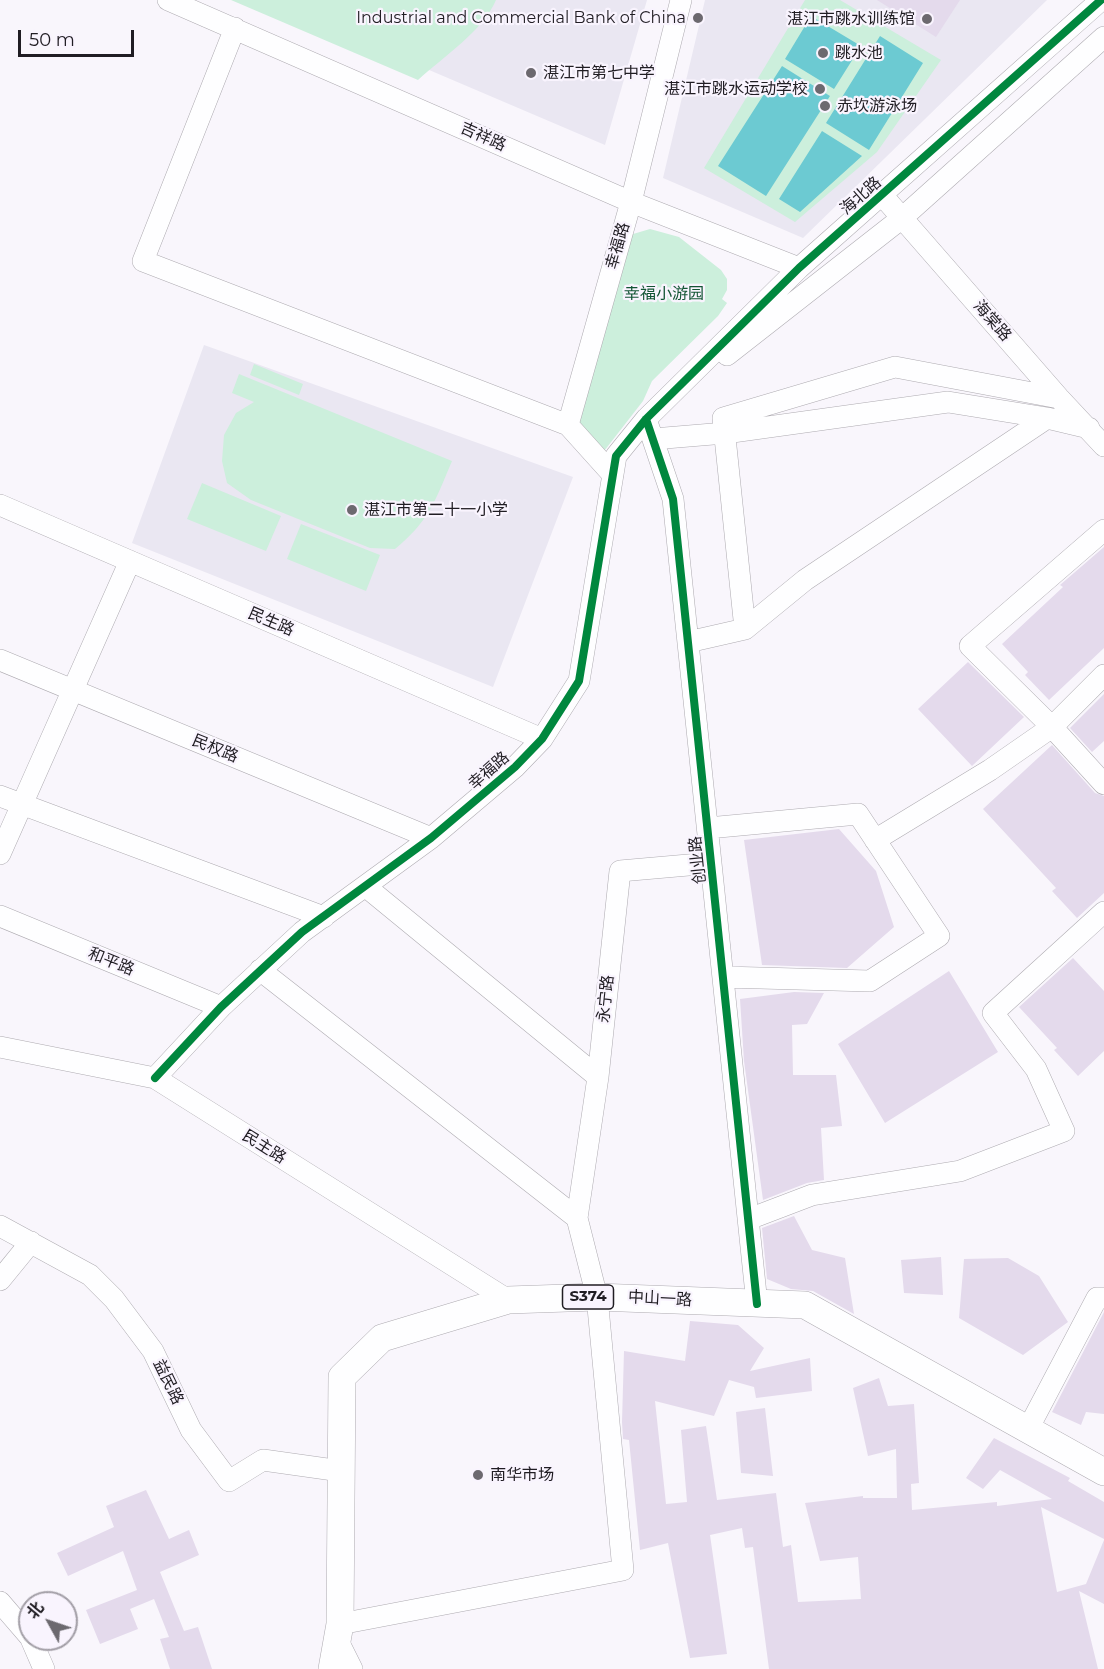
<!DOCTYPE html>
<html>
<head>
<meta charset="utf-8">
<style>
	body { margin:0 }
	#map { position:relative; width:1104px; height:1669px; overflow:hidden; background:#f9f6fc; font-family:Montserrat,"Noto Sans SC",sans-serif }
	canvas { display:block }
	.north { position:absolute; left:18px; top:1591px; width:60px; height:60px; box-sizing:border-box; background:#f9f4fe; border:2px solid #a29ea6; border-radius:50%; rotate:310deg; font-size:16px; font-weight:700; line-height:24px; text-align:center; color:#201d23 }
	.north::after { content:''; display:block; margin:auto; width:21px; height:27px; background:#6c696f; clip-path:polygon(50% 0,100% 100%,50% 72%,0 100%) }
	.scale { position:absolute; left:18px; top:30px; width:116px; height:27px; box-sizing:border-box; border:3px solid #201d23; border-top:0; padding-left:8px; font-size:18px; line-height:21px; white-space:nowrap; color:#201d23; -webkit-text-stroke:4px #f9f4fe; paint-order:stroke }
</style>
</head>
<body>
<div id="map">
<canvas width="1104" height="1669"></canvas>
<div class="north">北</div>
<div class="scale">50 m</div>
</div>
<script>
const g = document.querySelector('canvas').getContext('2d');
g.lineJoin = 'round';
function paint(path, color) { g.fillStyle = color; g.fill(path, 'evenodd'); }
function strokePath(path, color, width, dash) { g.strokeStyle = color; g.lineWidth = width; g.lineCap = dash ? 'butt' : 'round'; g.setLineDash(dash || []); g.stroke(path); }
function drawText(font, color, halo, rows, align = 'center') {
  g.font = font + ' Montserrat,"Noto Sans SC",sans-serif'; g.lineWidth = 4.5; g.setLineDash([]); g.textBaseline = 'middle'; g.strokeStyle = halo; g.fillStyle = color; for (const [text, x, y, turn = 0] of rows) {
    g.save(); g.translate(x, y); g.rotate((+turn || 0) * Math.PI / 180); g.textAlign = isNaN(turn) ? turn : align; if (halo) g.strokeText(text, 0, 0); g.fillText(text, 0, 0); g.restore();
  }
}
paint(new Path2D(`
	M265,0H647L605,145Z
	M705,0H1047L803,238L663,178Z
	M204,345L573,477L493,687L132,543Z`), '#eae7f2');
paint(new Path2D(`
	M231,0H496C482,32 444,56 418,80Z
	M805,0H840L941,60L877,152L795,222L704,168Z
	M650,229L679,237L721,270L727,279V290L722,299L727,303L718,316L652,381L643,401L601,455L571,425L623,237Z
	M254,364L303,384L299,395L250,375Z
	M239,374L452,461C435,501 430,520 395,549L370,548L251,500L227,483L222,461L224,435L236,413L254,402L232,393Z
	M202,483L281,516L266,551L187,519Z
	M301,524L380,555L366,591L287,559Z`), '#ccefdc');
paint(new Path2D(`
	M811,16L861,46L834,89L785,59Z
	M880,36L923,63L869,150L826,123Z
	M782,66L830,96L766,196L718,166Z
	M822,131L862,156L800,212L779,199Z`), '#6ccad2');
paint(new Path2D(`
	M877,0H960L936,37Z
	M1104,547V648L1049,700L1025,675L1028,672L1002,644L1063,587L1060,585Z
	M968,662L1024,717L972,766L918,709Z
	M1104,694V741L1092,752L1070,728Z
	M1052,745L1095,793L1104,796V893L1077,918L1052,891L1056,888L983,809Z
	M839,829L876,871L894,927L847,968L762,965L744,840Z
	M1073,958L1104,991V1051L1078,1076L1054,1050L1057,1048L1019,1007Z
	M949,971L998,1052L885,1123L838,1044Z
	M794,992L824,993L807,1024L792,1025L793,1075H836L842,1126L821,1128L824,1180L807,1183L763,1200L744,1061L740,999Z
	M794,1216L812,1250L845,1258L854,1314L813,1291L791,1289L767,1279L762,1228Z
	M941,1257L943,1295L904,1293L901,1260Z
	M1008,1258L1039,1276L1068,1322L1023,1355L959,1318L964,1259Z
	M1104,1312V1414L1086,1412L1081,1425L1052,1412Z
	M690,1321L738,1325L764,1348L750,1371L810,1358L812,1391L756,1398L754,1387L729,1380L714,1416L655,1401L666,1504L687,1502L681,1430L706,1426L717,1500L776,1493L783,1547L791,1545L798,1602L861,1599L858,1557L820,1561L805,1503L863,1496V1498H897L896,1449L868,1456L853,1388L879,1378L888,1406L914,1404L919,1483L911,1484L912,1510L997,1502V1506L1052,1499L1000,1470L983,1489L966,1478L994,1438L1070,1478L1068,1481L1104,1502V1539L1041,1507L1057,1592L1086,1584L1104,1540V1604L1079,1591L1098,1669H769L753,1547L745,1548L742,1528L710,1535L727,1654L690,1658L668,1543L640,1550L629,1440L623,1439L622,1422L624,1351L685,1361Z
	M765,1408L773,1476L741,1473L736,1412Z
	M146,1490L169,1539L189,1530L199,1555L160,1572L184,1631L198,1627L212,1669H170L160,1639L169,1637L154,1599L130,1609L138,1629L100,1644L86,1610L137,1590L123,1551L68,1576L57,1553L114,1527L106,1506Z`), '#e4daec');
const minor = new Path2D(`
	M168,0L631,202L799,268
	M235,28L143,261L568,425
	M882,195L1059,398L1104,446
	M727,355L902,218L1104,37
	M646,419L673,499L757,1304
	M653,439L725,433L948,402L1047,418
	M613,475L568,425L631,202L681,0
	M0,505L542,739
	M1104,530L970,646L1052,727L1104,784
	M745,629L723,418L895,367L1059,398
	M688,642L745,629L805,580L1047,418L1089,428
	M0,660L431,838
	M0,796L324,917
	M708,828L858,814L939,936L870,981L723,977
	M875,840L990,770L1052,727L1104,675
	M0,854L130,561
	M365,886L598,1077
	M0,916L221,1007
	M260,970L577,1218L597,1297L623,1570L340,1624
	M0,1047L155,1078L508,1300
	M155,1078L221,1007L302,932L431,838L515,767L542,739L579,681L616,456L646,419L799,268L1101,0
	M577,1218L598,1077L620,871L711,863
	M749,1219L812,1195L960,1171L1064,1131L1036,1069L993,1013L1104,912
	M0,1226L90,1275L114,1299L153,1351L191,1430L229,1481L263,1460L341,1471
	M0,1280L31,1242
	M1028,1429L1097,1298H1104
	M0,1602L30,1637
	M31,1639L44,1669
	M337,1639L352,1669`);
const major = new Path2D(`
	M332,1669L340,1624L342,1377L382,1338L508,1300L597,1297L805,1305L1104,1472`);
strokePath(minor, '#aeabb1', 22);
strokePath(major, '#aeabb1', 28);
strokePath(minor, '#fefeff', 21);
strokePath(major, '#fefeff', 27);
strokePath(new Path2D(`
	M646,419L673,499L757,1304
	M155,1078L221,1007L302,932L431,838L515,767L542,739L579,681L616,456L646,419L799,268L1101,0`), '#00873e', 8);
for (const [x, y, r, color] of [
	[698,18,6,"#6c696f"],
	[927,19,6,"#6c696f"],
	[823,53,6,"#6c696f"],
	[531,73,6,"#6c696f"],
	[820,89,6,"#6c696f"],
	[825,106,6,"#6c696f"],
	[352,510,6,"#6c696f"],
	[478,1475,6,"#6c696f"]
]) { const dot = new Path2D(); dot.arc(x, y, r, 0, 2 * Math.PI); g.fillStyle = color; g.fill(dot); strokePath(dot, '#f9f4fe', 2); }
for (const [x, y, w] of [
	[588,1297,51]
]) { const box = new Path2D(); box.roundRect(x - w / 2, y - 12, w, 24, 4.5); g.fillStyle = '#f9f4fe'; g.fill(box); strokePath(box, '#201d23', 1.5); }
drawText('bold 15px', '#201d23', null, [
	["S374",588,1297]
]);
drawText('16px', '#201d23', '#f9f4fe', [
	["Industrial and Commercial Bank of China",686,18,"right"],
	["湛江市跳水训练馆",915,19,"right"],
	["跳水池",835,53],
	["湛江市第七中学",543,73],
	["湛江市跳水运动学校",808,89,"right"],
	["赤坎游泳场",837,106],
	["湛江市第二十一小学",364,510],
	["南华市场",490,1475]
], 'left');
drawText('16px', '#201d23', '#f9f4fe', [
	["吉祥路",483,137,24],
	["海北路",861,196,-41],
	["幸福路",618,246,-74],
	["海棠路",992,321,49],
	["民生路",271,622,23],
	["民权路",215,749,22],
	["幸福路",489,771,-41],
	["创业路",698,860,-96],
	["和平路",111,962,22],
	["永宁路",606,999,-84],
	["民主路",264,1147,32],
	["中山一路",660,1299,3],
	["益民路",168,1382,64]
]);
drawText('16px', '#135535', '#f9f4fe', [
	["幸福小游园",664,294]
]);
</script>
</body>
</html>
